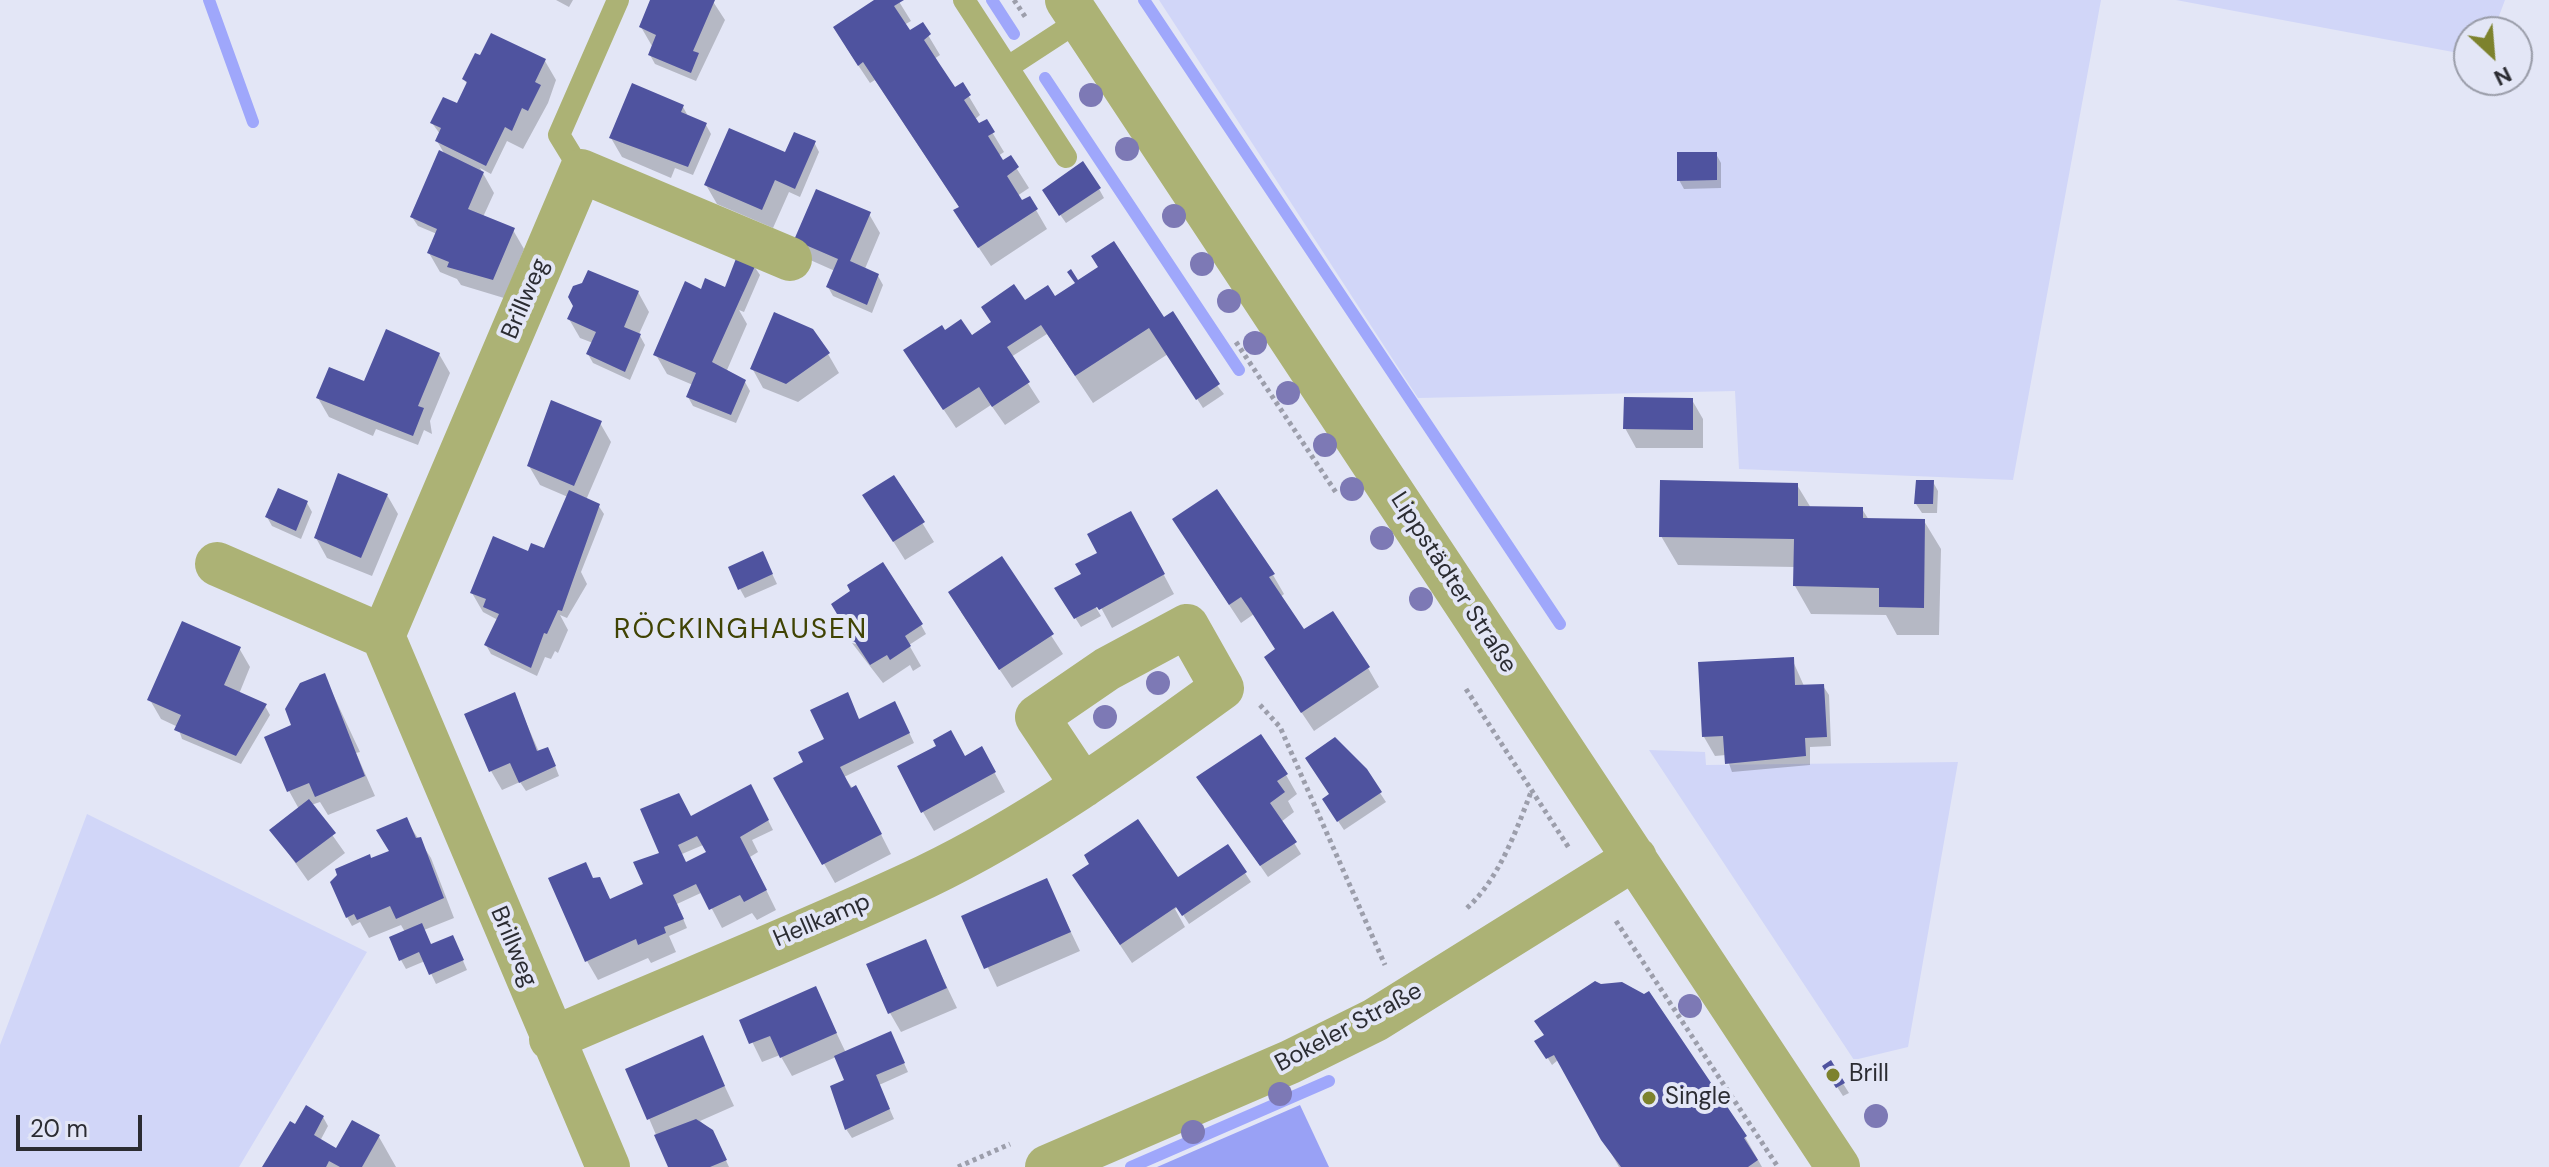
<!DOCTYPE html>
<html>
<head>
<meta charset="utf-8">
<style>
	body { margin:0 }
	#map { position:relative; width:2549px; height:1167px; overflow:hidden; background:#e3e6f6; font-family:"DM Sans",sans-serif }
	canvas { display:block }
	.north { position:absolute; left:2453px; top:16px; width:80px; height:80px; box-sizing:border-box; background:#e3e6f6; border:2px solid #999ca8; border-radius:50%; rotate:154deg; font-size:22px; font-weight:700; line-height:32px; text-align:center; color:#2b2c32 }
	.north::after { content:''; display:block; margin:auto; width:28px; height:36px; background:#7d822d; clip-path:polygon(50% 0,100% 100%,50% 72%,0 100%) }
	.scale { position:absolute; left:16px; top:1115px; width:126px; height:36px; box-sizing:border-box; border:4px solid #2b2c32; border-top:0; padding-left:10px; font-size:24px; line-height:28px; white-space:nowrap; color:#2b2c32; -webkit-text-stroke:6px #e3e6f6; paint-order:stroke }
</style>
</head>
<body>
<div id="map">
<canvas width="2549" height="1167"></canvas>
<div class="north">N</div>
<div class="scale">20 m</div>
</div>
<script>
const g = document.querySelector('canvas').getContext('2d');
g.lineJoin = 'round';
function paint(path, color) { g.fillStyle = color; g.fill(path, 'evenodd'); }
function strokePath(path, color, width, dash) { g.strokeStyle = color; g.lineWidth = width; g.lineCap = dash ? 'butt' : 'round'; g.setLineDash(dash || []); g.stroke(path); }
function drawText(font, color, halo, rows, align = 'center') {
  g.font = font + ' "DM Sans",sans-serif'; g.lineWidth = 8; g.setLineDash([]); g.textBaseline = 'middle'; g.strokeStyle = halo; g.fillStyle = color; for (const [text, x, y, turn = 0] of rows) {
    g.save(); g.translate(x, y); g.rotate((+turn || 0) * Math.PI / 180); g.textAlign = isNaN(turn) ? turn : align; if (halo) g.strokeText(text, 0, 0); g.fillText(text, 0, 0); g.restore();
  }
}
paint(new Path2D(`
	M1159,0H2101L2013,480L1739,469L1735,391L1418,398Z
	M2176,0H2505L2493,32H2469V55Z
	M1649,750L1705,752L1706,765L1958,762L1908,1047L1854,1060Z
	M87,814L367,952L239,1167H0V1045Z`), '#d1d6f8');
paint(new Path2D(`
	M1300,1105L1329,1167H1157Z`), '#99a1f5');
paint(new Path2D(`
	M556,0H573L569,7Z
	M652,0H712L725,20L696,81L655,64L650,55L652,46L641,27Z
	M877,0H898L911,21L904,25L909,33L922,25L940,55L934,59L954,89L962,85L980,115L974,120L979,126L986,122L1004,152L998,156L1003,163L1010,158L1029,188L1017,196L1022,203L1036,210L1047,229L991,266L967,230L960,208L875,80L870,83L846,47Z
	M545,61L556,80L548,103L523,149L507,141L491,174L480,168L494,193L483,217L513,230L524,249L504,298L461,285L457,279L440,272L429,253L437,234L418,226L412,217L445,155L437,141L440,134L432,123L461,108L470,89L464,79Z
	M683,107L689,118L706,125L711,134L693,175L675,168L671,178L622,157L611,138Z
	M814,142L819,152L800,197L789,192L773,228L717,204L706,185Z
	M1716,154L1721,163V188L1684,189L1679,180Z
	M1099,189L1104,198L1066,223L1049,199Z
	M869,214L880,233L864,271L878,276L883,285L872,313L833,296L828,287L835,271L808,259L797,240Z
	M754,266L760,275L744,312L739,310L747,324L727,370L745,382L750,391L736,423L693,406L688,397L693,385L667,374L656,355L703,291L726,289Z
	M1078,283L1164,320L1224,394L1203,408L1168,354L1093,403L1047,334L1011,357L1040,402L1005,425L991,405L956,428L917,370L950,342L971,338L1031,313Z
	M638,292L649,312L639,334L645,345L630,380L593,363L588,354L593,343L580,338L569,319Z
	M439,354L450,373L430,421L432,434L424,430L418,445L376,429L373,436L329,417L318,398Z
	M828,354L839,373L798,402L763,388L752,368Z
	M1692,400L1703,419V448H1636L1625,428Z
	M600,423L611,442L586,500L598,505L604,514L581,572L587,584L567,618L560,615L568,630L558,653L555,651L551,659L545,657L537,676L491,654L486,645L498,620L483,612L472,593L529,554L549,553L568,497L540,485L529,466Z
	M894,477L934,542L905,560L876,514Z
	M1933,482L1938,491L1937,513H1922L1916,504Z
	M1797,485L1811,508L1862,509L1869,520L1924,521L1941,549L1939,635H1897L1886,615L1811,614L1795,586V567L1678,565L1661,536Z
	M1217,492L1273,575L1284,594L1280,597L1304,633L1368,668L1379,687L1314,731L1277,676V650L1254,614L1241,623L1186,539Z
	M387,495L398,514L372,576L327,558L316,538Z
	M307,503L312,512L301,539L272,526L267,517Z
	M1141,532L1174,594L1112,628L1099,604L1095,606L1101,616L1081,627L1057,589L1083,575L1100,554Z
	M1001,558L1063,654L1012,688L961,612Z
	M767,563L777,584L745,598L740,589Z
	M921,625L926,634L909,645L921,666L913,671L910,665L883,683L852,643L864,646L852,639V642L844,630Z
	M239,648L250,667L239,694L265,706L270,715L241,764L182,739L178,727L161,719L150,700Z
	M1792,659L1804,686H1823L1829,695L1831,746L1810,747V765L1732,772L1726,755L1715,756L1704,737Z
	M324,675L360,752L356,753L375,796L328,815L320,802L311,805L345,853L308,881L272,830L299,809L289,791L294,726Z
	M514,695L539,752L552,758L559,776L526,791L520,782L502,790L491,771Z
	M900,713L914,743L844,777L867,807L891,854L835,883L810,839L806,763L860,721Z
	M965,758L992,768L1005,792L934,831L923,812Z
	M1286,775L1297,794L1288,801L1294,812L1281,822L1301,854L1268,877L1199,778Z
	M1380,793L1386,802L1344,830L1330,809L1331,795Z
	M756,796L773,830L752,840L758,852L750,857L776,910L757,920L752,913L722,928L703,892L677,904L687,928L669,936L676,952L651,963L648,958L598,980L587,961L594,880L599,879L611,901L646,886L661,854L689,819ZM703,845L709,853L686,864L682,854Z
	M406,820L431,858L454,918L424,930L431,946L457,947L467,970L436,984L425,961L406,969L401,960L405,932L401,925L369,938L360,922L352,926L347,917L371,860L391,852Z
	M1227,846L1251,882L1189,924L1178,907L1175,909L1185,927L1132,963L1086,894L1091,865L1178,880Z
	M1046,880L1080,951L997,987L964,917Z
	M925,941L957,1008L901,1032L890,1013Z
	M815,988L846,1053L895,1043L908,1072L879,1085L894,1119L852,1138L846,1129L847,1081L836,1057L792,1076L780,1055L762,1062L742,1021Z
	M702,1038L734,1106L700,1121L712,1131L729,1167H670L628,1070Z
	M1539,1044L1745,1137L1762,1167H1619L1558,1060L1552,1065Z
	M1830,1063L1849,1093L1843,1096L1830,1076Z
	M323,1117L328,1126L320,1141L337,1151L379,1137L396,1167H265L296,1127Z`), '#0003');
strokePath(new Path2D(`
	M209,0L253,122
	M992,0L1014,34
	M1144,0L1560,624
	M1045,78L1239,370
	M1131,1167L1329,1081`), '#9fa7fb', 12);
paint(new Path2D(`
	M650,0H715L693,51L699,53L691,73L648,55L656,35L639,27Z
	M874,0H904L894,6L910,30L923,22L931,34L924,40L939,63L955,87L963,82L971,95L964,100L979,123L987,119L995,132L988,136L1003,160L1011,155L1019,167L1007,176L1022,200L1030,196L1038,209L978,248L953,210L959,207L863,62L858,66L833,27Z
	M491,33L546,59L535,82L541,85L528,111L522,108L512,131L505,127L486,166L435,141L441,128L430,123L443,97L457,103L467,82L462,79L475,53L480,55Z
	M632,83L684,105L681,112L707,123L688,167L609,138Z
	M729,128L785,152L794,132L816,141L795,189L775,180L762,210L704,185Z
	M439,150L484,172L468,209L515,228L493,280L447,267L449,262L427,253L437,229L410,217Z
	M1677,152H1717V180L1677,181Z
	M1083,161L1101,188L1059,216L1042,190Z
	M816,189L871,212L850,261L879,274L867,305L826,287L838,259L794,240Z
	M1114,241L1164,317L1173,311L1220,384L1196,400L1149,328L1075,376L1041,325L1007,347L1030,382L992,407L979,387L943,410L903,350L942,325L945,330L961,319L972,335L991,322L981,307L1014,284L1025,300L1048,285L1055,296L1075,283L1067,272L1071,269L1078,280L1098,267L1091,256Z
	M737,256L756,264L712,362L746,380L731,415L686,397L696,373L653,355L685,281L701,289L705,278L725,287Z
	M588,270L639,291L624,327L641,334L625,372L586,354L596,332L567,319L573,306L568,297L573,286L582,283Z
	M774,312L813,329L830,353L786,384L750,369Z
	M386,329L440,353L418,406L424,408L413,436L316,398L329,367L364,381Z
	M1624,397L1693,398V430L1623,429Z
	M551,400L602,421L574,486L527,466Z
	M338,473L388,494L361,558L314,538Z
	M894,475L925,522L893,542L862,495Z
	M1660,480L1798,483V506L1863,507V518L1925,519L1924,608L1879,607V588L1793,586L1794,539L1659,537Z
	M1916,480H1934L1933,504H1914Z
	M278,488L308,501L296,531L265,517Z
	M1217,489L1275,574L1269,577L1304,629L1333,611L1370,667L1301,713L1264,657L1275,649L1248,607L1241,597L1229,605L1172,519Z
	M569,490L600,504L562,611L558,610L547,634L544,633L531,668L484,645L499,614L483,607L486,599L470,593L493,536L528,551L531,543L544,548Z
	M1131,511L1165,574L1099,610L1097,607L1074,619L1054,588L1081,574L1075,564L1097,553L1087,534Z
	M763,551L773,574L738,590L728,567Z
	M1002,556L1054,634L999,670L948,592Z
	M883,562L923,624L905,636L911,646L890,660L887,655L870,665L855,642L848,640L842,630L843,624L831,604L850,591L847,585Z
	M182,621L241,647L224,685L267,704L236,756L174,730L181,715L147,700Z
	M1794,657L1795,685L1824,684L1827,737L1805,738L1806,756L1725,764L1723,736L1702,737L1698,662Z
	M325,673L365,776L315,797L309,783L287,792L264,737L291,725L285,709L300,683Z
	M515,692L537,751L548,747L556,766L519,783L510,763L489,772L464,714Z
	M848,692L859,719L895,701L910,733L840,767L851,788L856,785L882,834L822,865L773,778L803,762L798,752L824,739L810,710Z
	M951,730L965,756L982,746L996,772L921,813L897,766L936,746L933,740Z
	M1261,734L1288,774L1277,781L1285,792L1270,803L1297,842L1260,866L1196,777Z
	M1335,737L1367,769L1382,792L1337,822L1322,799L1329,794L1305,758Z
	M751,784L769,820L740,837L767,890L744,902L740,895L709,910L696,884L673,895L684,919L664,927L666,933L638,945L636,939L585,962L548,878L586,862L593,878L600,877L610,899L643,884L633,862L659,853L640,809L679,793L691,816ZM697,836L706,852L686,862L678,845Z
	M309,799L336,833L296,863L269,830Z
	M407,817L416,838L421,837L444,898L396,919L390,906L357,920L354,914L346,918L330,882L337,875L335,869L370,854L371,858L389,851L376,830Z
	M1138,819L1178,877L1228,844L1247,872L1182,916L1176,907L1120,945L1072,875L1089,864L1084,855Z
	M1047,878L1071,932L984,969L961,916Z
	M422,923L431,944L453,935L464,960L429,975L419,952L399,961L389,937Z
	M926,939L947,988L888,1014L866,964Z
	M1595,981L1601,984L1622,982L1644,994L1649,991L1747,1136L1744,1138L1758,1160L1748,1167H1621L1601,1140L1554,1055L1546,1059L1534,1041L1544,1035L1534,1021Z
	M816,986L837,1033L780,1058L770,1036L749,1044L739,1020Z
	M891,1031L905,1063L876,1075L890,1109L845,1130L830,1086L844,1080L834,1056Z
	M703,1035L725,1086L647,1120L625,1069Z
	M1831,1060L1845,1083L1836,1088L1822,1066Z
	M306,1105L324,1116L314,1135L336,1148L352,1120L380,1135L362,1167H340L329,1161L326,1167H262L290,1121L295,1124Z
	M696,1119L713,1130L727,1160L710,1167H668L654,1135Z`), '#4f539f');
strokePath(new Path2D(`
	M1014,0L1026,18
	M1236,342L1337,494
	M1466,689L1569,848
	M1260,705L1280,727L1385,965
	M1467,908C1499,879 1516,831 1531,792
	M1616,921L1778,1167
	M958,1167L1010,1144`), '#9c9eab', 5, [4, 4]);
strokePath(new Path2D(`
	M964,0L1066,157
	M1008,67L1080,20
	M581,171L559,135L618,0`), '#acb275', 22);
strokePath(new Path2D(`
	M217,564L383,636L608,1167
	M383,636L581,171L790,259
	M551,1039C675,985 802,935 925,877C1031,826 1127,757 1222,688L1187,626L1107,669L1037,717L1083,786`), '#acb275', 44);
strokePath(new Path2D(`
	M1067,0L1838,1167
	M1047,1167L1290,1062L1375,1020L1635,858`), '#acb275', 44);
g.fillStyle = '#7d79b5';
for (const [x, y] of [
	[1091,95],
	[1127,149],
	[1174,216],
	[1202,264],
	[1229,301],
	[1255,343],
	[1288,393],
	[1325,445],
	[1352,489],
	[1382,538],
	[1421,599],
	[1158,683],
	[1105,717],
	[1690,1006],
	[1280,1094],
	[1876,1116],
	[1193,1132]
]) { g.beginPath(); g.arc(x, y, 12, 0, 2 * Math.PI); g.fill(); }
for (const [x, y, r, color] of [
	[1833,1075,8,"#7d822d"],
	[1649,1098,8,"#7d822d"]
]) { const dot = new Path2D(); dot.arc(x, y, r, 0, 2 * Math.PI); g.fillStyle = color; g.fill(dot); strokePath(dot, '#e3e6f6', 3); }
drawText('24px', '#2b2c32', '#e3e6f6', [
	["Brillweg",526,299,-67],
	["Lippstädter Straße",1453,583,57],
	["Hellkamp",822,921,-23],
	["Brillweg",513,947,67],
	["Bokeler Straße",1349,1028,-28]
]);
drawText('24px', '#2b2c32', '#e3e6f6', [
	["Brill",1849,1075],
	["Single",1665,1098]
], 'left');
g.letterSpacing = '2px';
drawText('28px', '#404303', '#e3e6f6', [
	["RÖCKINGHAUSEN",741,631]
]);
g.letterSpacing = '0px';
</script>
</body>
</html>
